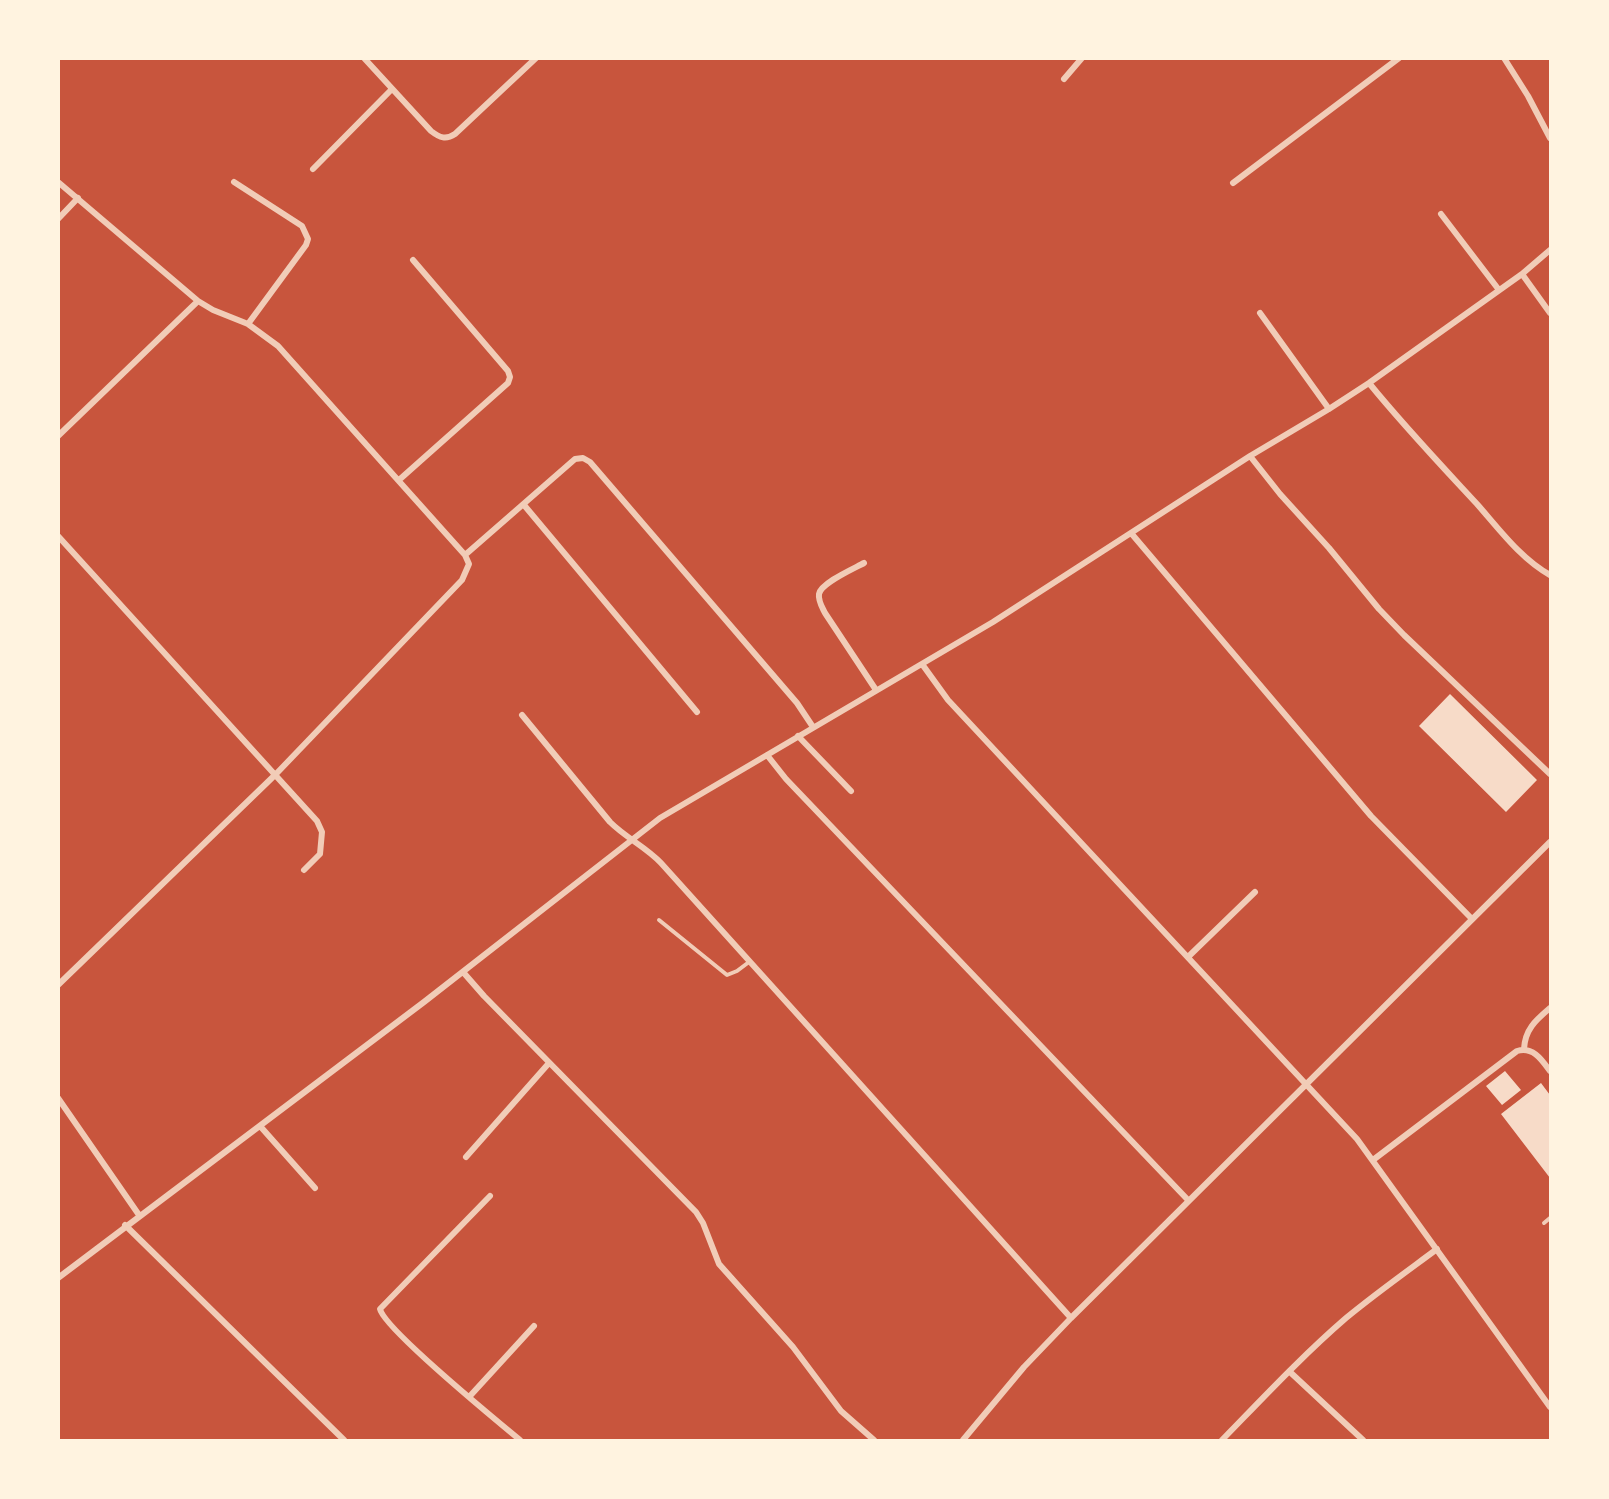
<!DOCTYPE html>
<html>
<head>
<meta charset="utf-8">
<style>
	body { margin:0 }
	#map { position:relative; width:1609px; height:1499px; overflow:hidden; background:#c8553d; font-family:"Exo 2",sans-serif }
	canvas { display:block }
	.frame { position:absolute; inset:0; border:60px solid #fff3e0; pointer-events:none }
</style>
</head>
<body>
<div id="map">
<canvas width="1609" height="1499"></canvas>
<div class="frame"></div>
</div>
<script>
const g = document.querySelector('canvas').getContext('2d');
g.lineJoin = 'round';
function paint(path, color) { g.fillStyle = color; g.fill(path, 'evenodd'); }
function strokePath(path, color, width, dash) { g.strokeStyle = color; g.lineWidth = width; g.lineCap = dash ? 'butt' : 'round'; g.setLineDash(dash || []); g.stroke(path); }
paint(new Path2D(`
	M1450,694L1537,780L1506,812L1419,726Z
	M1505,1071L1521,1090L1502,1105L1486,1086Z
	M1541,1083L1550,1095V1178L1501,1114Z`), '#f7dbc8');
strokePath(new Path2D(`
	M659,920L727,975L737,971L749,962
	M1544,1223L1550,1218`), '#f1ccb7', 4);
strokePath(new Path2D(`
	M364,58L431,131C440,138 446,140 455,134L536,58
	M1504,58L1528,96L1550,138
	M1064,79L1082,58
	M313,169L391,90
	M58,182L198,301L213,310L248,324L278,346L465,555L469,564L462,580L276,774L58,985
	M234,182L302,226L308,239L306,245L248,324
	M1233,183L1399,58
	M1441,214L1499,290
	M58,219L78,198
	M1522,274L1550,313
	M1260,313L1329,409
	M1369,383C1403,425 1440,464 1477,504C1499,529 1521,559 1550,575
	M58,436L198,301
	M1250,456L1280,494L1329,548L1379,609L1404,635L1550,774
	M399,480L508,383L510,377L508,371L413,260
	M524,505L697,712
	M1131,533L1371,816L1472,919
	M58,536L317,821L322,832L320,854L304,870
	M465,555L575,459L583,458L590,462L797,703L813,727
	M864,563C853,569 821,583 819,594C818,601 822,607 825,613L876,690
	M922,664L948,700L1357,1139L1550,1407
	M522,715L610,822C626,838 646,847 661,863L1071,1318
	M798,736L851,791
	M767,755L786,779L1188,1200
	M1188,957L1255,892
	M463,972L484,996L696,1212L703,1223L719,1264L793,1347L841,1411L874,1440
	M1524,1049C1525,1029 1536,1020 1550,1008
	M58,1098L139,1215
	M260,1126L315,1188
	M466,1157L549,1063
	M1373,1160L1517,1051C1533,1046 1542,1060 1550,1071
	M490,1196L380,1309C384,1328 497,1421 520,1440
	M125,1225L344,1440
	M58,1278L424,1002L660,818L993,622L1250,456L1329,409L1369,383L1522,274L1550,250
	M1290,1372L1363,1440
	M470,1396L534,1326
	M963,1440L1024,1367L1071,1318L1550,842
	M1222,1440C1262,1399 1302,1356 1346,1318C1375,1294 1406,1272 1437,1249`), '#f1ccb7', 6);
</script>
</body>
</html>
